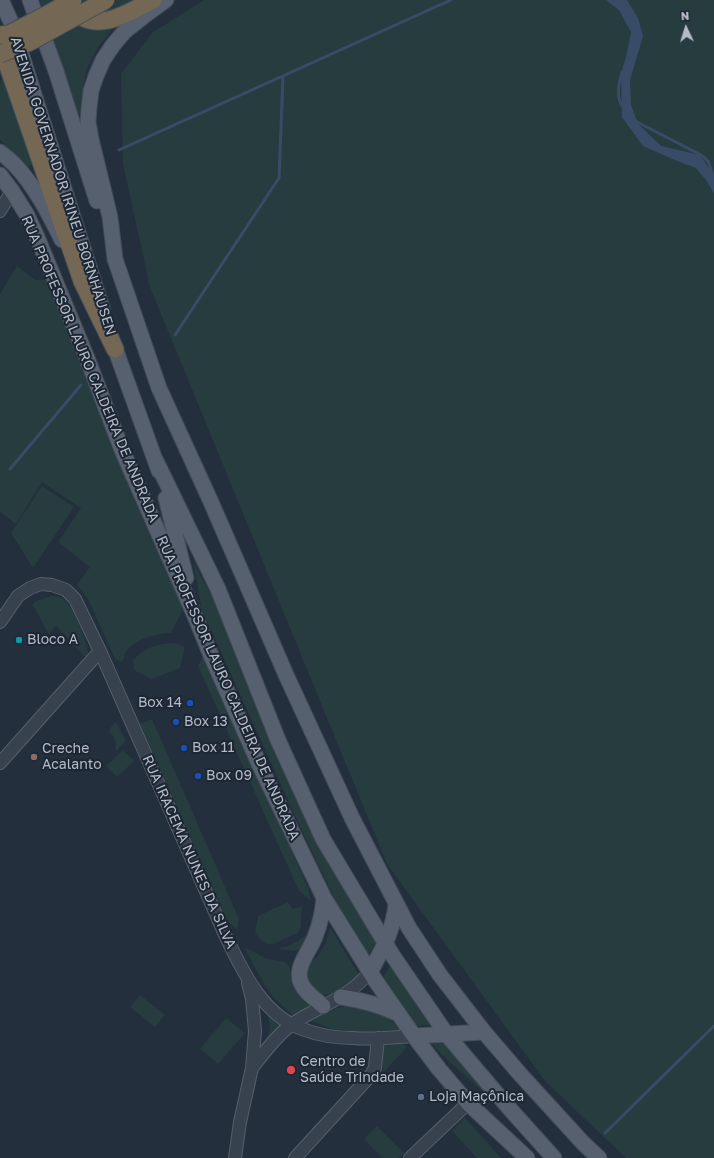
<!DOCTYPE html>
<html>
<head>
<meta charset="utf-8">
<style>
	body { margin:0 }
	#map { position:relative; width:714px; height:1158px; overflow:hidden; background:#242f3e; font-family:"Golos Text",sans-serif }
	canvas { display:block }
	.north { position:absolute; left:666px; top:8px; width:40px; height:40px; -webkit-text-stroke:3px #1d2633; paint-order:stroke; rotate:356deg; font-size:11px; font-weight:700; line-height:16px; text-align:center; color:#b4bcc9 }
	.north::after { content:''; display:block; margin:auto; width:14px; height:18px; background:#b4bcc9; clip-path:polygon(50% 0,100% 100%,50% 72%,0 100%) }
</style>
</head>
<body>
<div id="map">
<canvas width="714" height="1158"></canvas>
<div class="north">N</div>
</div>
<script>
const g = document.querySelector('canvas').getContext('2d');
g.lineJoin = 'round';
function paint(path, color) { g.fillStyle = color; g.fill(path, 'evenodd'); }
function strokePath(path, color, width, dash) { g.strokeStyle = color; g.lineWidth = width; g.lineCap = dash ? 'butt' : 'round'; g.setLineDash(dash || []); g.stroke(path); }
function drawText(font, color, halo, rows, align = 'center') {
  g.font = font + ' "Golos Text",sans-serif'; g.lineWidth = 4; g.setLineDash([]); g.textBaseline = 'middle'; g.strokeStyle = halo; g.fillStyle = color; for (const [text, x, y, turn = 0] of rows) {
    g.save(); g.translate(x, y); g.rotate((+turn || 0) * Math.PI / 180); g.textAlign = isNaN(turn) ? turn : align; if (halo) g.strokeText(text, 0, 0); g.fillText(text, 0, 0); g.restore();
  }
}
paint(new Path2D(`
	M40,0H58L116,25L97,49L86,71L79,117Z
	M72,0H139L121,10L93,14Z
	M204,0H714V1158H626L545,1081L387,864L150,287L123,164L121,74L153,32Z
	M2,77L35,162L26,169L14,153L0,140V84Z
	M17,266L35,280H46L183,609L171,633C158,633 136,639 127,650C125,653 124,658 122,662L115,659L88,599L77,585L90,567L58,542L81,508L42,482L16,524L0,512V294Z
	M42,486L74,507L33,568L11,533Z
	M193,562L225,620L377,940L368,957L337,904L292,809L202,610Z
	M51,596C57,596 61,597 65,601C74,609 84,636 87,647L88,654L86,658L56,626L49,634L32,604L39,600Z
	M175,643L185,647L180,668L152,679L134,670L133,660C148,646 156,644 175,643Z
	M204,653L308,888L311,901L299,891L198,666Z
	M152,719L239,919L237,929L228,922L140,724Z
	M116,722L126,741L116,751C116,743 115,736 109,732L111,727Z
	M123,750L134,761L117,777L106,766Z
	M288,902L293,909L302,906L301,926L298,933C292,935 286,938 280,941C267,947 263,945 255,932L258,916Z
	M330,927L359,975C345,990 342,993 321,995L307,984L306,972L308,965L317,957L326,943Z
	M306,935L309,936L303,947L295,951L278,949C289,946 298,942 306,935Z
	M244,947L267,959L285,962L290,968L296,990L301,998L310,1007L294,1017L274,998L264,984Z
	M391,964L433,1025L414,1026L382,979Z
	M140,995L165,1015L155,1027L130,1007Z
	M340,1007C351,1007 362,1006 372,1009C382,1011 394,1023 402,1030L360,1032L332,1029L312,1021L328,1012Z
	M267,1012L282,1025L268,1040L270,1026Z
	M226,1018L245,1033L218,1064L200,1049Z
	M445,1036L513,1119L441,1054L427,1038Z
	M401,1043L407,1047L383,1073V1046Z
	M464,1118H465L501,1158H477L452,1131Z
	M377,1126L404,1153L399,1158H382L364,1139Z`), '#263c3f');
paint(new Path2D(`
	M606,0H627L638,18L643,36L630,80L631,105L638,124L661,146L700,155L714,176V193L706,180L696,168L677,161L643,146L622,117L621,74L627,53L631,32L619,10Z`), '#394c67');
strokePath(new Path2D(`
	M622,72C619,82 615,98 623,107
	M635,120L637,122L701,155L708,161L714,178
	M119,150L451,0
	M175,335L279,178L283,76
	M10,469L81,385
	M605,1133L714,1026`), '#394c67', 3);
const minor = new Path2D(`
	M0,211L12,191
	M0,622L18,596L30,588L41,584L52,585L66,590L75,599L100,651L226,937C243,972 263,1015 302,1029C318,1035 336,1038 353,1038C373,1040 394,1037 414,1036
	M0,763L100,651
	M252,1068C264,1053 276,1036 291,1025C310,1011 334,1003 352,989C359,984 364,978 370,972
	M235,1158L240,1122L252,1068L255,1031L252,999L248,983
	M295,1158L371,1075L375,1068L378,1038
	M410,1158L468,1103`);
const major = new Path2D(`
	M1,0L11,22L103,311
	M30,0L56,71L97,201
	M166,0L144,16L125,31L113,45L103,60L96,76L91,91L89,108L88,122L91,139L110,217L115,259L159,388L211,502L287,677L352,818L409,928L440,975L484,1032L520,1074L583,1143L599,1158
	M0,152C5,156 10,160 14,164C35,186 49,214 62,240
	M0,175L12,191L27,215L37,237L87,358L122,450L195,616L210,653L260,766L324,898L375,980L414,1036L439,1069L468,1103L527,1158
	M111,337L159,471
	M156,461L218,589L278,740L323,839L393,956L447,1035L509,1108L554,1158
	M166,498L186,578
	M370,972C383,948 393,932 396,904
	M341,997C362,1000 380,1005 399,1014
	M323,1006C316,999 305,993 301,983C294,967 310,951 315,937C320,924 323,911 324,898
	M414,1036L484,1032`);
const highway = new Path2D(`
	M70,8C73,11 76,14 80,16C103,31 132,10 153,0
	M0,43L82,281L115,349`);
strokePath(minor, '#565f6c', 14);
strokePath(major, '#414a57', 17);
strokePath(highway, '#434c59', 19);
strokePath(minor, '#38414e', 12);
strokePath(major, '#56606e', 15);
strokePath(highway, '#746855', 17);
const highwayBridge = new Path2D(`
	M0,35L9,34L46,15L73,0
	M0,54L30,42L106,0`);
strokePath(highwayBridge, '#434c59', 19, []);
strokePath(highwayBridge, '#746855', 17);
for (const [x, y, r, color] of [
	[19,640,4,"#0f9aa8"],
	[190,703,4,"#1a4fb4"],
	[176,722,4,"#1a4fb4"],
	[184,748,4,"#1a4fb4"],
	[34,757,4,"#8d6e63"],
	[198,776,4,"#1a4fb4"],
	[291,1070,5,"#e0444e"],
	[421,1097,4,"#5c6f8a"]
]) { const dot = new Path2D(); dot.arc(x, y, r, 0, 2 * Math.PI); g.fillStyle = color; g.fill(dot); strokePath(dot, '#1d2633', 1.5); }
drawText('14px', '#b4bcc9', '#1d2633', [
	["AVENIDA GOVERNADOR IRINEU BORNHAUSEN",63,186,72],
	["RUA PROFESSOR LAURO CALDEIRA DE ANDRADA",90,369,67],
	["RUA PROFESSOR LAURO CALDEIRA DE ANDRADA",228,688,66],
	["RUA IRACEMA NUNES DA SILVA",189,852,66]
]);
drawText('14px', '#b4bcc9', '#1d2633', [
	["Bloco A",27,640],
	["Box 14",182,703,"right"],
	["Box 13",184,722],
	["Box 11",192,748],
	["Creche",42,749],
	["Acalanto",42,765],
	["Box 09",206,776],
	["Centro de",300,1062],
	["Saúde Trindade",300,1078],
	["Loja Maçônica",429,1097]
], 'left');
</script>
</body>
</html>
